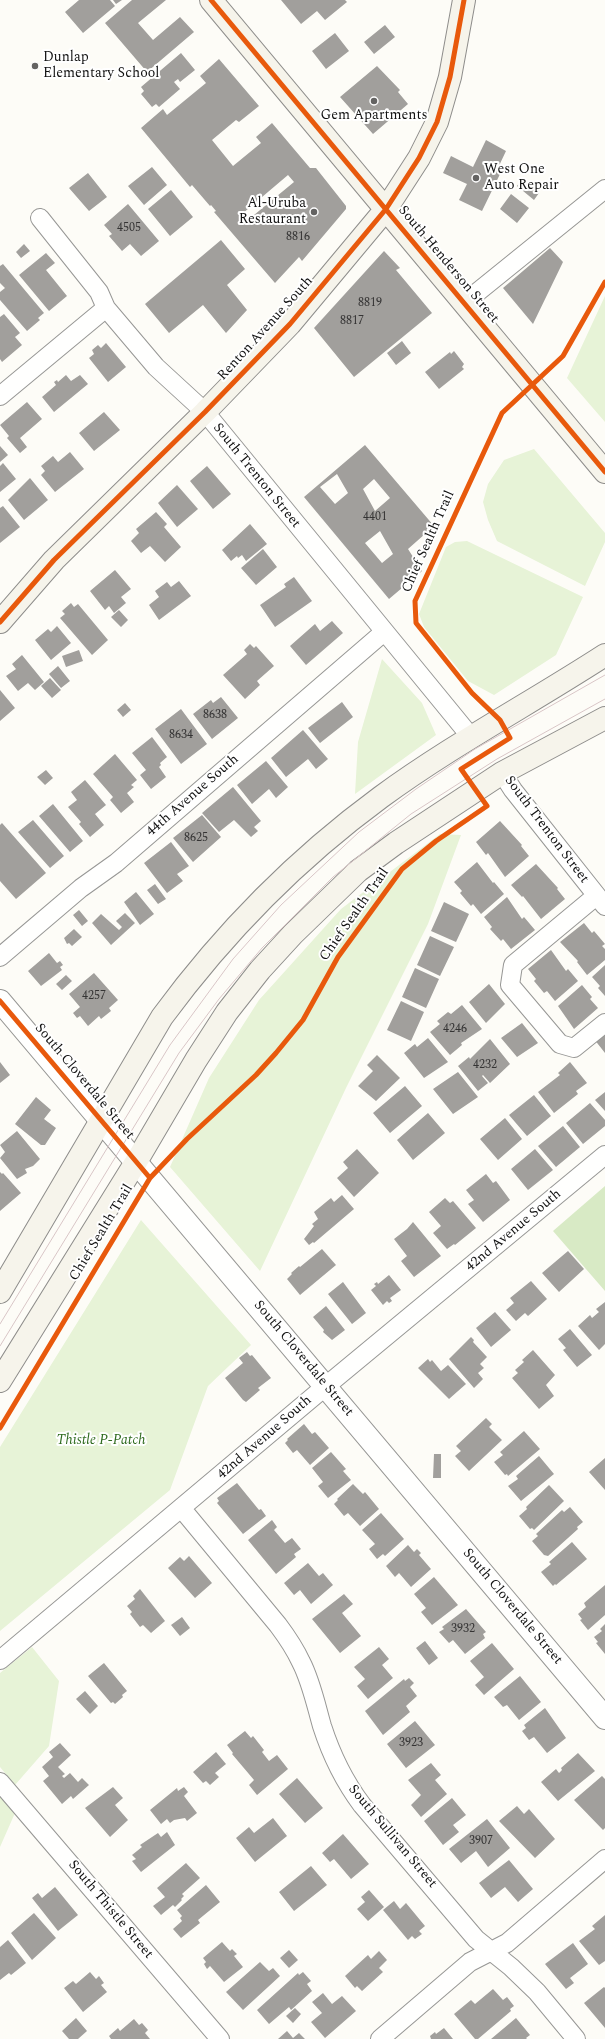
<!DOCTYPE html>
<html>
<head>
<meta charset="utf-8">
<style>
	body { margin:0 }
	canvas { display:block; background:#fdfcf7 }
</style>
</head>
<body>
<canvas width="605" height="2039"></canvas>
<script>
const g = document.querySelector('canvas').getContext('2d');
g.lineJoin = 'round';
function paint(path, color) { g.fillStyle = color; g.fill(path, 'evenodd'); }
function strokePath(path, color, width, dash) { g.strokeStyle = color; g.lineWidth = width; g.lineCap = dash ? 'butt' : 'round'; g.setLineDash(dash || []); g.stroke(path); }
function drawText(font, color, halo, rows, align = 'center') {
  g.font = font + ' Spectral,serif'; g.lineWidth = 4; g.setLineDash([]); g.textBaseline = 'middle'; g.strokeStyle = halo; g.fillStyle = color; for (const [text, x, y, turn = 0] of rows) {
    g.save(); g.translate(x, y); g.rotate((+turn || 0) * Math.PI / 180); g.textAlign = isNaN(turn) ? turn : align; if (halo) g.strokeText(text, 0, 0); g.fillText(text, 0, 0); g.restore();
  }
}
paint(new Path2D(`
	M605,296V422L567,378Z
	M534,449L605,533V542L585,586L497,541L488,520L483,502L488,484L504,460Z
	M467,541L583,597L556,655L494,695L468,681L424,627L419,614L446,547L455,542Z
	M382,659L422,703L436,735L355,794L358,742Z
	M440,834L461,835L428,924L346,1088L260,1271L170,1167L209,1078L259,1000L341,909Z
	M141,1220L251,1345L208,1386L170,1490L0,1631V1447Z
	M32,1647L59,1681L49,1746L15,1785L0,1767V1673Z
	M0,1795L15,1813L0,1847Z`), '#e7f3d7');
paint(new Path2D(`
	M605,1186V1291L553,1231Z`), '#d8eac5');
paint(new Path2D(`
	M79,0H110L115,6L83,33L65,12Z
	M113,0H122L116,4Z
	M132,0H166L138,23L153,40L180,17L194,32L147,72L105,23Z
	M281,0H345L347,2L325,20L317,11L301,24Z
	M385,25L395,37L374,54L364,42Z
	M335,33L349,51L326,69L312,51Z
	M181,53L195,70L180,82L178,79L174,82L180,89L159,107L156,104L152,107L141,94L144,91L141,87Z
	M219,59L259,106L239,122L236,120L212,140L233,166L261,143L256,137L272,123L310,168H316L346,206V209L302,261L299,257L275,283L214,212L216,211L211,205L210,206L192,185L190,187L141,128L163,109L167,115L206,83L200,76ZM288,175L294,182L248,220L242,214Z
	M377,66L400,90L398,92L408,104L373,134L340,97Z
	M486,140L506,151L497,170L501,172L482,211L459,200L467,184L443,173L451,156L473,167Z
	M152,167L167,185L144,205L128,186Z
	M88,173L107,197L89,211L69,188Z
	M522,179L539,193L534,200L517,186Z
	M171,190L193,217L170,236L148,209Z
	M511,194L529,208L517,223L500,209Z
	M128,204L159,241L141,256L130,244L122,251L109,236L112,234L104,225Z
	M221,240L245,269L227,285L247,310L226,333L203,305L169,333L145,304Z
	M24,244L30,251L21,258L16,252Z
	M550,248L563,262L533,324L503,288Z
	M384,251L400,268L396,270L432,313L354,377L314,328Z
	M46,253L55,263L46,270L67,296L49,311L19,275Z
	M3,264L44,313L38,318L40,320L27,331L0,300V292L5,288L0,283V266Z
	M4,314L20,333L15,337L22,345L2,362L0,359V317Z
	M402,341L411,353L396,365L387,353Z
	M106,343L126,367L108,382L89,358L94,354L92,350L98,345L101,348Z
	M454,351L464,364L462,367L464,369L439,389L425,372L450,352L451,354Z
	M66,375L71,381L80,375L88,384L54,412L42,397L56,385L54,382L57,380L58,382Z
	M27,402L42,419L20,438L27,447L20,453L7,438L9,436L0,425Z
	M104,412L120,430L94,451L79,433Z
	M365,445L434,526L408,549L422,571L389,599L304,497ZM337,474L348,493L335,504L320,487ZM374,479L390,498L375,511L363,489ZM380,531L393,554L382,563L365,543Z
	M0,446L8,455L0,462Z
	M70,452L84,469L55,492L41,475L45,471L41,466L53,456L58,462Z
	M3,463L16,479L0,492V466Z
	M207,466L231,494L213,509L190,481Z
	M30,478L48,500L24,520L8,500Z
	M177,485L198,509L177,527L158,503Z
	M3,506L20,527L0,543V508Z
	M156,512L167,524L164,527L181,547L165,562L150,546L141,553L131,541L139,533L136,529Z
	M250,524L267,544L246,561L242,555L238,558L237,556L231,561L222,550Z
	M263,549L277,567L256,585L241,568Z
	M115,570L131,589L121,597L126,603L114,613L109,606L105,610L90,591Z
	M294,577L312,601L275,627L260,605L286,587L284,584Z
	M179,581L191,596L159,620L149,605L159,597L155,591L167,582L171,587Z
	M71,603L74,607L78,604L108,640L92,655L60,618L65,614L62,611Z
	M119,610L128,620L121,627L111,617Z
	M332,621L343,633L306,665L290,646L315,624L320,631Z
	M57,626L71,643L51,660L35,640L48,629L51,632Z
	M250,644L254,648L256,646L274,666L257,681L260,685L245,699L223,675L247,654L244,650Z
	M79,650L83,661L66,667L62,656Z
	M22,655L44,682L35,690L28,683L18,691L6,676L16,669L12,664Z
	M58,666L70,681L61,688L49,674Z
	M50,678L61,690L52,698L41,686Z
	M0,690L15,708L0,721Z
	M221,697L238,718L212,739L193,714L211,700L213,703Z
	M342,702L353,717L320,743L308,728Z
	M125,703L131,710L123,717L117,710Z
	M181,709L207,744L181,764L155,729Z
	M303,730L328,759L316,769L308,759L286,777L271,758Z
	M152,737L167,757L160,763L161,765L159,767L166,777L151,789L140,775L146,770L132,753Z
	M115,754L137,780L131,785L134,787L127,793L134,802L121,813L110,800L113,797L93,774Z
	M266,761L288,787L276,798L269,789L252,804L237,785Z
	M46,770L53,778L45,785L37,777Z
	M85,780L106,805L95,814L104,825L90,837L79,824L81,822L68,807L77,800L71,792Z
	M233,787L261,821L254,827L258,831L251,837L234,820L219,832L202,813Z
	M53,804L83,841L70,852L39,816Z
	M202,815L221,837L193,862L173,838Z
	M33,820L64,856L50,868L18,832Z
	M500,821L522,845L521,846L529,856L505,877L488,853L486,855L476,842Z
	M2,823L46,873L16,899L0,881V825Z
	M171,842L189,866L177,874L183,881L167,893L144,863Z
	M477,862L493,883L494,882L504,894L481,914L473,904L471,906L460,893L462,891L454,882Z
	M536,864L558,888L557,889L565,899L541,919L523,896L522,897L511,885Z
	M155,884L166,899L158,904L147,890Z
	M136,892L154,914L140,925L124,902Z
	M507,897L522,919L524,917L535,930L511,949L503,939L501,941L490,929L492,927L484,917Z
	M444,902L469,914L456,942L431,931Z
	M79,910L88,921L82,926L73,915Z
	M125,913L135,923L111,945L92,923L101,914L119,930L122,927L116,921Z
	M584,923L592,933L594,931L605,944L602,946L605,949V960L587,975L577,962L578,961L560,942Z
	M74,929L82,937L72,946L69,943L67,944L64,938Z
	M430,936L454,947L440,976L417,965Z
	M551,950L566,971L568,969L578,981L555,1001L547,991L544,993L534,981L536,979L528,969Z
	M49,953L57,963L60,961L63,965L60,967L62,970L41,986L28,971Z
	M605,965V996L598,988L600,986L592,977Z
	M415,968L439,979L426,1008L402,997Z
	M94,973L118,1000L109,1008L111,1011L101,1019L99,1016L88,1026L80,1016L77,1018L73,1013L80,1007L69,994Z
	M66,975L72,981L62,990L56,984Z
	M489,984L505,1004L486,1023L469,1002Z
	M582,985L592,997L590,999L598,1008L574,1029L558,1006Z
	M401,1001L424,1012L411,1041L387,1030Z
	M462,1005L482,1029L461,1043L462,1045L450,1055L430,1032L440,1024L437,1021L448,1012L451,1014Z
	M522,1023L538,1043L517,1057L501,1038Z
	M605,1030V1053L594,1039Z
	M428,1038L448,1062L424,1078L404,1053L415,1044L417,1047Z
	M490,1039L510,1064L490,1083L483,1075L482,1076L488,1083L478,1091L458,1066L469,1057L470,1059Z
	M377,1055L400,1078L376,1101L358,1086L373,1071L367,1065Z
	M0,1062L10,1075L0,1083Z
	M570,1062L587,1083L576,1091L578,1094L554,1113L538,1092L560,1075L558,1073Z
	M458,1072L478,1097L453,1114L433,1089Z
	M405,1086L422,1106L390,1133L373,1113Z
	M605,1092V1111L595,1100Z
	M534,1095L551,1116L527,1136L509,1115Z
	M36,1097L51,1110L44,1119L56,1128L45,1145H41L15,1124Z
	M590,1103L605,1120V1126L583,1144L566,1123Z
	M428,1113L445,1133L413,1160L397,1140Z
	M505,1118L522,1139L498,1160L480,1139Z
	M563,1126L580,1147L556,1167L538,1146Z
	M17,1131L40,1159L33,1166L25,1169L27,1173L17,1179L0,1158L5,1152L0,1145Z
	M357,1149L379,1173L354,1197L337,1178L348,1168L343,1162Z
	M535,1149L553,1170L528,1190L511,1169Z
	M0,1172L2,1174L3,1173L21,1193L0,1211Z
	M486,1174L493,1183L496,1181L510,1200L483,1222L468,1204L474,1200L466,1190Z
	M342,1195L354,1209L314,1243L313,1242L309,1245L304,1239L314,1226L312,1224L318,1219L314,1212L331,1198L334,1202Z
	M445,1198L450,1203L453,1201L476,1228L455,1245L454,1244L447,1249L433,1233L441,1226L429,1212Z
	M413,1222L441,1256L414,1277L401,1261L407,1256L394,1239L407,1229Z
	M322,1249L336,1265L300,1295L287,1279L292,1274L291,1273L299,1266L300,1267Z
	M568,1251L584,1269L559,1292L542,1273Z
	M389,1275L401,1290L390,1298L392,1301L389,1303L387,1301L383,1305L371,1290L376,1286L374,1284L377,1282L378,1284Z
	M531,1281L547,1299L528,1316L525,1313L516,1321L506,1310L514,1303L510,1298Z
	M343,1282L366,1313L352,1324L328,1294Z
	M605,1302V1344L599,1350L578,1326L590,1315L592,1318L599,1312L596,1309Z
	M326,1306L345,1330L332,1340L323,1332L324,1330L313,1317Z
	M495,1312L511,1330L491,1347L476,1328Z
	M570,1329L592,1355L577,1367L563,1350L566,1348L558,1339Z
	M471,1337L474,1340L473,1342L487,1357L480,1364L484,1368L478,1373L483,1379L474,1388L449,1359Z
	M533,1350L555,1375L546,1385L554,1396L539,1409L512,1378L518,1373L515,1370L524,1362L522,1360Z
	M247,1352L250,1356L252,1355L271,1378L258,1388L260,1390L246,1402L243,1400L225,1378L243,1363L239,1358Z
	M428,1359L430,1362L432,1360L441,1371L448,1365L466,1384L449,1399L418,1368Z
	M486,1418L492,1424L489,1427L502,1440L469,1471L455,1456L461,1451L456,1446Z
	M304,1424L312,1434L315,1432L329,1448L310,1465L297,1450L293,1453L285,1443L288,1440L287,1439Z
	M524,1431L540,1449L508,1476L507,1474L505,1475L494,1462L503,1455L500,1452Z
	M331,1452L346,1469L343,1471L351,1480L328,1498L318,1486L323,1482L312,1468Z
	M434,1454H441V1478H433Z
	M539,1456L554,1474L521,1501L508,1486L518,1479L516,1476Z
	M605,1458V1490L589,1472Z
	M237,1483L259,1510L261,1509L266,1516L243,1534L217,1503L219,1501L217,1498Z
	M353,1484L363,1494L365,1492L379,1509L360,1526L348,1513L344,1516L334,1504L338,1500L337,1499Z
	M549,1485L564,1501L534,1530L532,1528L530,1529L519,1516L527,1509L526,1507Z
	M570,1507L583,1522L577,1527L578,1529L548,1556L544,1555L532,1541L538,1536L536,1534L562,1510L564,1512Z
	M381,1513L404,1539L385,1556L383,1554L377,1559L369,1549L375,1544L362,1530Z
	M272,1520L277,1527L274,1530L285,1543L292,1538L301,1549L294,1554L296,1557L276,1574L248,1540Z
	M572,1542L587,1559L556,1585L555,1584L553,1586L541,1572L551,1564L549,1562Z
	M408,1545L414,1552L417,1549L421,1553L419,1555L431,1569L411,1587L399,1573L395,1577L386,1566Z
	M189,1556L212,1583L195,1598L168,1568L180,1557L184,1561Z
	M308,1563L319,1576L323,1573L333,1585L311,1604L300,1590L294,1595L284,1583Z
	M434,1577L458,1605L432,1625L421,1612L426,1608L414,1594Z
	M605,1585V1615L588,1630L580,1620L582,1619L578,1614L586,1607L584,1603Z
	M140,1589L165,1621L151,1633L143,1625L140,1627L130,1614L132,1612L127,1606L135,1599L133,1596Z
	M344,1594L353,1604L342,1613L361,1636L340,1653L312,1619Z
	M466,1609L486,1632L483,1634L485,1638L465,1654L453,1640L449,1643L439,1632L444,1629L442,1627Z
	M182,1617L190,1628L180,1636L171,1625Z
	M605,1624V1654L596,1643L598,1642L594,1637L602,1631L600,1629Z
	M425,1641L438,1658L429,1665L416,1648Z
	M492,1643L514,1669L484,1695L475,1685L484,1677L470,1661Z
	M379,1647L389,1659L382,1665L393,1678L368,1699L357,1686L365,1679L354,1667Z
	M104,1663L127,1691L122,1695L123,1697L115,1704L113,1702L111,1703L88,1676Z
	M520,1676L541,1702L519,1720L507,1705L503,1707L494,1697Z
	M409,1678L414,1683L410,1687L417,1696L406,1706L410,1712L383,1735L365,1711L404,1679L405,1681Z
	M85,1691L98,1706L90,1714L76,1699Z
	M545,1708L566,1738L547,1753L534,1737L529,1740L522,1731L526,1728L524,1725Z
	M415,1721L435,1745L406,1768L387,1744Z
	M245,1731L251,1738L253,1736L264,1750L262,1752L269,1761L277,1755L288,1769L257,1795L249,1785L254,1780L232,1754L233,1753L227,1745Z
	M60,1743L71,1755L58,1767L65,1774L62,1776L64,1778L70,1773L78,1782L82,1778L89,1785L73,1799L71,1796L62,1804L43,1781L49,1776L42,1767L53,1757L49,1752Z
	M216,1752L226,1764L215,1773L219,1777L210,1785L206,1781L203,1783L193,1772Z
	M578,1753L595,1771L558,1801L541,1782L556,1769L559,1773L562,1770L561,1768Z
	M431,1763L441,1775L435,1780L447,1794L421,1817L411,1805L421,1795L408,1780Z
	M602,1776L605,1779V1828L603,1830L574,1800Z
	M297,1778L323,1808L305,1823L279,1794Z
	M113,1787L123,1798L115,1805L128,1820L110,1837L85,1808Z
	M184,1787L188,1792L184,1796L197,1813L187,1821L185,1818L174,1820L170,1823L167,1819L161,1824L150,1810L177,1788L178,1791Z
	M452,1798L466,1815L453,1825L459,1832L443,1845L424,1821Z
	M517,1806L524,1814L529,1809L555,1839L535,1858L499,1821Z
	M273,1818L287,1836L255,1862L236,1838L249,1827L254,1833Z
	M487,1819L510,1848L488,1867L476,1851L461,1863L449,1849Z
	M167,1832L175,1845L141,1872L132,1861L136,1859L132,1855L142,1847L140,1845L158,1833L161,1837Z
	M343,1834L369,1864L351,1879L334,1859L330,1862L322,1853Z
	M509,1860L533,1889L518,1902L505,1887L491,1898L479,1883Z
	M186,1863L200,1878L182,1894L184,1896L181,1899L182,1900L175,1907L173,1905L161,1915L153,1906L165,1897L157,1888Z
	M311,1866L327,1885L294,1911L279,1892Z
	M206,1885L220,1902L198,1920L200,1923L181,1938L173,1929L182,1921L180,1918L182,1916L177,1910Z
	M55,1887L78,1915L58,1931L32,1898L38,1893L42,1898Z
	M369,1890L384,1907L368,1921L357,1909L365,1902L361,1897Z
	M394,1901L400,1909L406,1903L425,1926L419,1931L422,1934L415,1939L412,1936L408,1940L383,1910Z
	M34,1913L56,1938L32,1960L11,1933Z
	M605,1915V1961L599,1965L579,1941L595,1929L592,1926Z
	M8,1940L26,1963L11,1975L9,1973L0,1980V1947Z
	M222,1942L230,1951L232,1949L237,1954L234,1956L243,1967L224,1982L210,1966L207,1969L204,1964L206,1962L203,1958Z
	M573,1943L588,1964L570,1978L574,1983L566,1989L545,1964Z
	M289,1950L298,1960L289,1968L280,1958Z
	M379,1951L387,1960L379,1968L383,1972L362,1991L357,1986L355,1988L345,1976L368,1955L371,1959Z
	M260,1962L269,1971L273,1968L280,1976L243,2010L226,1992Z
	M90,1972L96,1979L99,1976L104,1983L101,1985L107,1992L83,2012L64,1988L73,1981L76,1984Z
	M303,1972L311,1981L307,1984L312,1991L291,2010L289,2007L269,2024L257,2010L298,1973L299,1975Z
	M604,1987L605,1988V2028L584,2003Z
	M493,1989L503,2000L507,1997L514,2006L510,2009L511,2011L478,2039H475L454,2014L471,2000L475,2004Z
	M323,1993L332,2004L342,1996L356,2011L325,2038L311,2022L322,2013L312,2002Z
	M295,2008L301,2014L293,2023L286,2016Z
	M76,2018L87,2031L78,2039H69L62,2031Z
	M516,2018L530,2035L526,2038L527,2039H491Z
	M134,2019L139,2025L142,2023L148,2030L145,2033L150,2039H111L109,2036L118,2028L120,2031Z
	M444,2028L453,2039H431L430,2036L435,2032L436,2034Z
	M287,2031L293,2038L299,2033L305,2039H278Z`), '#a19f9c');
const minor = new Path2D(`
	M40,218L99,292L106,308L156,367L205,412L471,737
	M464,303L605,189
	M0,396L106,308
	M502,773L513,790L605,906
	M596,896L513,965L510,985L560,1044L574,1048L605,1023
	M0,957L81,888L116,863L384,632
	M182,1509L278,1625C287,1637 295,1649 301,1662C311,1681 316,1705 322,1726C331,1754 344,1781 362,1805L476,1939L511,1967L537,1992L576,2039
	M0,1660L326,1386L605,1155
	M0,1782L220,2039
	M380,2039L470,1962L507,1943L605,1859`);
const tertiary = new Path2D(`
	M0,1001L605,1718`);
const secondary = new Path2D(`
	M211,0L605,472
	M0,622L54,560L205,412L290,324L386,209L419,158L437,122L450,77L464,0
	M0,1292L162,1017C223,934 298,858 381,797C452,745 531,703 605,655
	M0,1381L136,1162L196,1060L227,1012L260,970L293,934L358,871L396,843L502,773L605,718`);
strokePath(minor, '#979795', 20);
strokePath(tertiary, '#979795', 24);
strokePath(secondary, '#8e8d8b', 24);
strokePath(minor, '#fffffe', 18);
strokePath(tertiary, '#fffffe', 22);
strokePath(secondary, '#f6f4eb', 22);
strokePath(new Path2D(`
	M0,1324L170,1045L233,959L281,905L359,832L416,789L475,749L605,675
	M0,1346L179,1053L219,999L262,948L333,877L411,814L497,759L605,699`), '#d9c6c7', 1);
strokePath(new Path2D(`
	M211,0L605,472
	M0,622L54,560L205,412L290,324L386,209L419,158L437,122L450,77L464,0
	M0,1001L150,1178
	M0,1428L150,1178L187,1139L256,1075L276,1053L303,1020L338,957L402,869L436,841L487,806L461,769L510,738L500,720L472,693L416,623L415,601L502,413L563,356L605,282`), '#e8590c', 5);
for (const [x, y, r, color] of [
	[35,66,4,"#646362"],
	[374,101,4,"#646362"],
	[476,178,4,"#646362"],
	[314,212,4,"#646362"]
]) { const dot = new Path2D(); dot.arc(x, y, r, 0, 2 * Math.PI); g.fillStyle = color; g.fill(dot); strokePath(dot, '#fff', 1.5); }
drawText('12px', '#353434', null, [
	["4505",129,229],
	["8816",298,238],
	["8819",370,304],
	["8817",352,322],
	["4401",375,518],
	["8638",215,716],
	["8634",181,736],
	["8625",196,839],
	["4257",94,997],
	["4246",455,1030],
	["4232",485,1066],
	["3932",463,1630],
	["3923",411,1744],
	["3907",481,1842]
]);
drawText('14px', '#111', '#fff', [
	["Dunlap",43,58],
	["Elementary School",43,74],
	["Gem Apartments",374,116,"center"],
	["West One",484,170],
	["Auto Repair",484,186],
	["Al-Uruba",306,204,"right"],
	["Restaurant",306,220,"right"]
], 'left');
drawText('14px', '#111', '#fff', [
	["South Henderson Street",448,265,50],
	["Renton Avenue South",266,329,-48],
	["South Trenton Street",256,476,51],
	["Chief Sealth Trail",429,542,-66],
	["44th Avenue South",193,796,-41],
	["South Trenton Street",546,830,53],
	["Chief Sealth Trail",355,915,-55],
	["South Cloverdale Street",84,1082,50],
	["42nd Avenue South",514,1231,-40],
	["Chief Sealth Trail",102,1233,-59],
	["South Cloverdale Street",303,1359,50],
	["42nd Avenue South",265,1438,-41],
	["South Cloverdale Street",512,1607,50],
	["South Sullivan Street",392,1837,50],
	["South Thistle Street",110,1910,50]
]);
drawText('italic 14px', '#2f6b1f', '#fff', [
	["Thistle P-Patch",101,1441]
]);
</script>
</body>
</html>
